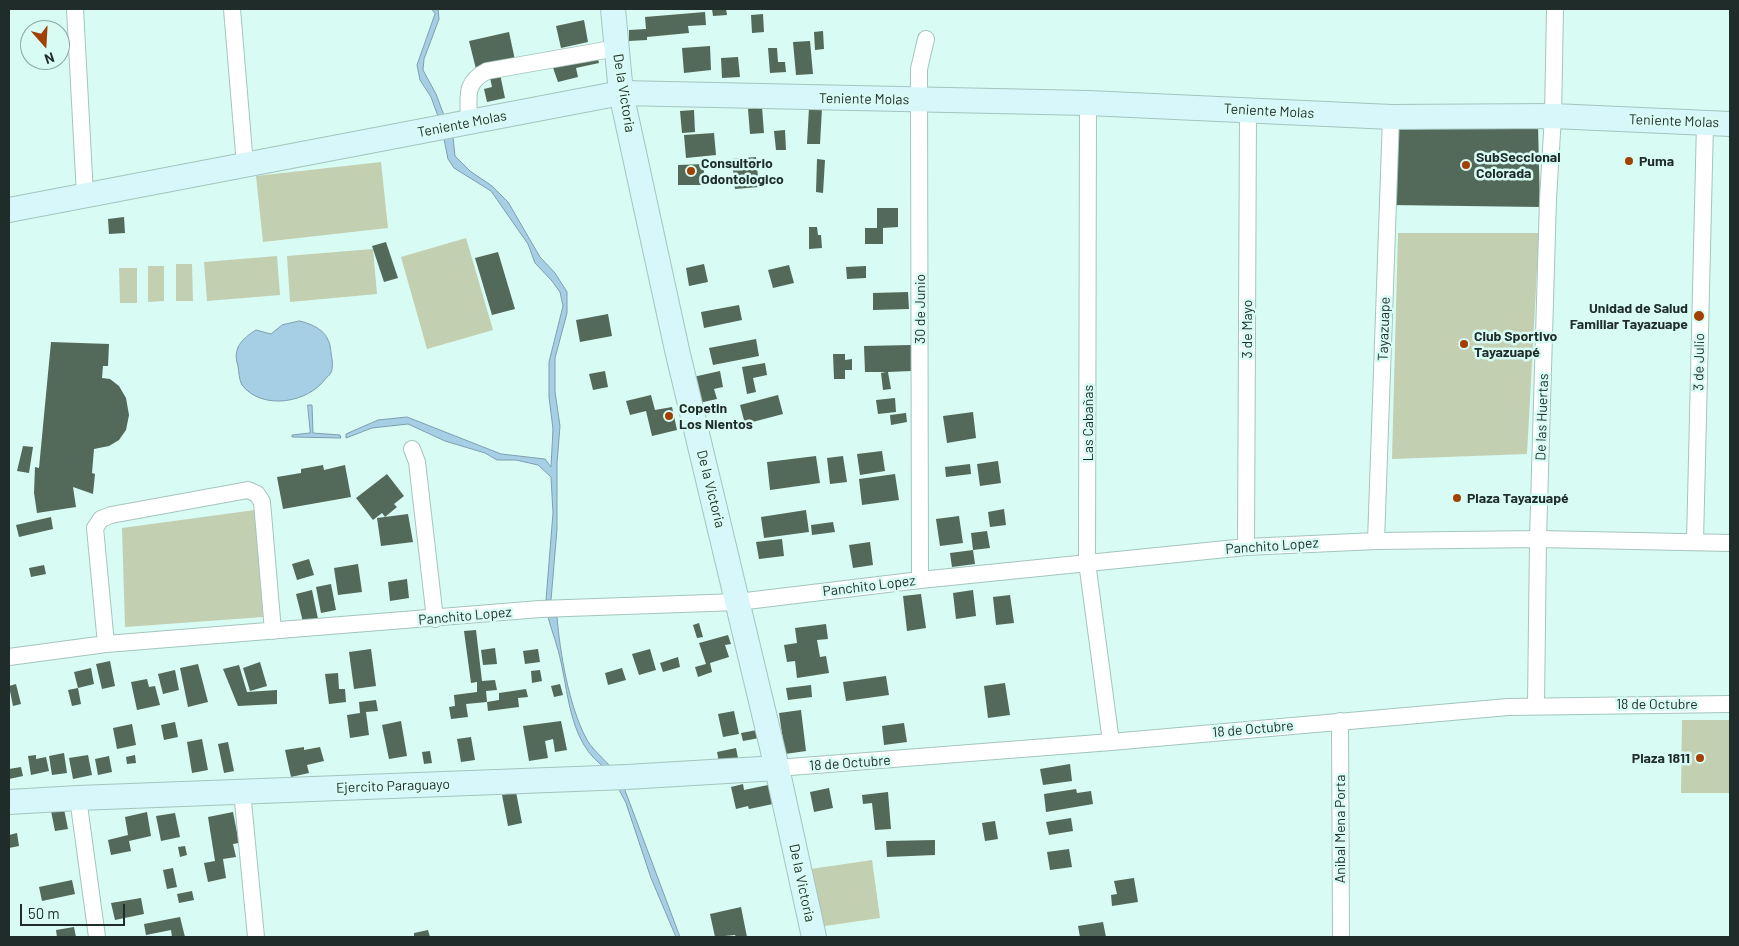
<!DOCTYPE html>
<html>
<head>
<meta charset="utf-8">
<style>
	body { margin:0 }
	#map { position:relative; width:1739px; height:946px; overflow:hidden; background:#d8fbf3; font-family:Barlow,sans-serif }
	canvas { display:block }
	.frame { position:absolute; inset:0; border:10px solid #1f2c2a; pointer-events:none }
	.north { position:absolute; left:20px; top:20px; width:50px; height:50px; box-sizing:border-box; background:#d8fbf3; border:1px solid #8ea8a3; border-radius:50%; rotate:161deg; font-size:14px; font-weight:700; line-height:20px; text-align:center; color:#1f2c2a }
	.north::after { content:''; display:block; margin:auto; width:18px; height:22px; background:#a24002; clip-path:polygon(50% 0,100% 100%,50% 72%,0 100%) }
	.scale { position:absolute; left:20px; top:904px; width:105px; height:22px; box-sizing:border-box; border:2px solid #1f2c2a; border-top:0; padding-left:6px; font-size:15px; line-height:18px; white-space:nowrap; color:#1f2c2a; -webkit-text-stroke:4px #d8fbf3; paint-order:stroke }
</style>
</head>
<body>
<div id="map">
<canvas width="1739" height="946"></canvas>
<div class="frame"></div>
<div class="north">N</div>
<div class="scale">50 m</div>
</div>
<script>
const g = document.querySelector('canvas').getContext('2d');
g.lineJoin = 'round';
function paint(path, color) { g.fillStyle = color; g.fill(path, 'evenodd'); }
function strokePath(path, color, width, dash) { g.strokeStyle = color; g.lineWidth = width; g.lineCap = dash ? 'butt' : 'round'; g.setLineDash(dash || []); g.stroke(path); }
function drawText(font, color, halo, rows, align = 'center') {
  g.font = font + ' Barlow,sans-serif'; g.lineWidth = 5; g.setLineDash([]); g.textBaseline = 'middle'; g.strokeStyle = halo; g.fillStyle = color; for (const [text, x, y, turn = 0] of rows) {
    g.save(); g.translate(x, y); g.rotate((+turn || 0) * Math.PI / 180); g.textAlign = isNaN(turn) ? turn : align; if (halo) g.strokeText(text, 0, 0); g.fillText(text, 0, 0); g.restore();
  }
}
paint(new Path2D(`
	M381,162L388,228L263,242L256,176Z
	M1398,233H1539L1527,454L1392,459Z
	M466,238L493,330L427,349L401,257Z
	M373,249L377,294L290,302L287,256Z
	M277,256L280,295L207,301L204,262Z
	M176,264H192L193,301H176Z
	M148,266H164V301L148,302Z
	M119,268H137V303H120Z
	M255,510L263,617L125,627L122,528Z
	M1682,720H1730V793H1681Z
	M872,860L880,918L818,927L811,869Z`), '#c3cfb1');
const water = new Path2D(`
	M432,9H438L439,19L424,59L423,70L436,94L445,118L439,119L431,97L420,80L417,65L435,14Z
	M453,137L455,156L470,171L492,186L508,202L540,257L555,273L567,292V313L555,358V392L560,426L557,463V529L551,600H546L553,513L551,477L538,465L516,460H497L485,453L445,441L408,424L372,428L346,438V434L378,420L407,417L501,454L545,459L551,467L553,429L549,397V362L563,306L560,292L552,281L535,263L528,244L491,191L454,168L448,159L444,139Z
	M300,321C318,326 330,333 331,353C332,358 333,364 332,369C332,372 329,376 326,378C309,403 262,411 242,385C239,380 239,372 238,366C232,348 242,339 256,330L271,334L282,325Z
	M308,405H312L313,433L340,435L341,438L292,437V435L310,433Z
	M548,617H557C560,653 569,706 586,738C591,748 601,756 609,765L604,767C571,743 569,699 561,662C558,647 552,632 548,617Z
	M617,785H623L680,937H676L651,878L626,803Z`);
paint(water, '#a6cfe6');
strokePath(water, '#7e9eae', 1);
paint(new Path2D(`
	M712,9H726L727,15L713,16Z
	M705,12L706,25L688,26L689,33L647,37V40L629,41V30L646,29L645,17Z
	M763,14L764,32L752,33L751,15Z
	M584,20L588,42L561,48L556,26Z
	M823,31L824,49L815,50L814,32Z
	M509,32L515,60L476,69L469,41Z
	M810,41L813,74L796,75L793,42Z
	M710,46L711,70L684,73L682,48Z
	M768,48H777L778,62H785L786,72L770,73Z
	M597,55L599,63L576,68L578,77L558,82L552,65Z
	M738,57L740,77L722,78L721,58Z
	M500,74L505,98L487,102L484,89L492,87L490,77Z
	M762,107L764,133L750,134L748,109Z
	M809,108H822L820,144H807Z
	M694,110L695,132L682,133L680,111Z
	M1396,121L1538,125L1540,207L1390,205Z
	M785,130L786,150H776L774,131Z
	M714,133L716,155L686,158L684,135Z
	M756,157L759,187L735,189L732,159Z
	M817,159L825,160L823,193L816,192Z
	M704,164V176L701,185H678V165Z
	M877,208H898V227L883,228V244H865V228H877Z
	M124,217L125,233L109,234L108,219Z
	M809,227H817L818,235H821L822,248L809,249Z
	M386,242L398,278L384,282L372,246Z
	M498,252L515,309L492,315L475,258Z
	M704,264L708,282L689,286L686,268Z
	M789,265L794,283L773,288L768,270Z
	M866,266V278L847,279L846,267Z
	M908,292L909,309L873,310V293Z
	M739,305L742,320L704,328L701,312Z
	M608,314L612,336L580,342L576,320Z
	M756,339L759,356L713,365L709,348Z
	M51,342L109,344L108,366H103L102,378L110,379L119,386L126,398L129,415L126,430L119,440L109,446L94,449L92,473L95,474L93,494L73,487L76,507L37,513L34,493L35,467L39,468Z
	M911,345V371L888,372L891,389L883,390L881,373L886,372H865L864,346Z
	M833,354H845V360L852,359V370H845V379H834Z
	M765,363L767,375L753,378L756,392L747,394L742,367Z
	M605,371L608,387L593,390L589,374Z
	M720,371L723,387L714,389L717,399L699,403L693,377Z
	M651,395L655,410L672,407L677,430L652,436L646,411L630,415L626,401Z
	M778,395L783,414L745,424L740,405Z
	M895,398L896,412L878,414L876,400Z
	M973,412L976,438L947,443L943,416Z
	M906,413L907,422L891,425L890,415Z
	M23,446L33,447L29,473L17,471Z
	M882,451L885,471L860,475L857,454Z
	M816,456L820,483L770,490L767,462Z
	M843,456L847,482L830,484L827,458Z
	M998,461L1001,483L980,486L977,464Z
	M970,464L971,474L946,477L945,467Z
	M323,465L324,470L345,465L351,497L283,509L277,477L301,473V469Z
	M387,474L404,496L394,504L397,507L385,517L382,513L373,520L356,498Z
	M895,474L899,500L862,505L859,479Z
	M1004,509L1006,525L990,527L988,512Z
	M806,510L809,532L764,538L761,517Z
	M408,514L413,542L381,546L377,518Z
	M959,516L963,543L940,546L936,519Z
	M51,517L53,529L19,537L16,525Z
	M833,522L835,532L812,535L811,525Z
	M987,531L990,548L973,550L975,564L952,567L950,553L973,550L971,533Z
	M782,539L784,556L759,559L756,542Z
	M870,542L873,565L853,568L849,545Z
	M309,559L314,575L297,580L292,564Z
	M358,564L362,592L338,595L334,568Z
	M44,565L46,574L31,577L29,568Z
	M407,579L409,598L390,601L388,582Z
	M331,584L336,610L321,613L316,587Z
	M312,590L318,619L303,622L296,594Z
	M973,590L976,616L956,619L953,593Z
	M921,594L926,628L907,631L903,596Z
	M1010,595L1014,623L996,625L993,597Z
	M699,623L703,637L697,638L693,625Z
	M826,624L828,639L817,640L820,657L826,656L829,673L797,678L795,661L787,662L784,645L797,643L795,628Z
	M476,630L482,681L495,680L497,690L486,691L487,702L466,704L468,717L451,719L449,707L455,706L454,695L477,692V682L471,683L464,631Z
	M728,635L731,644L725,645L729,657L710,663L712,672L698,677L695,667L706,664L699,643Z
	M495,648L497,664L483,665L481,650Z
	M371,649L376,686L354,689L349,652Z
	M538,649L540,662L525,664L523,651Z
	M650,649L656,670L639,675L632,654Z
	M678,657L680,667L663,672L660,663Z
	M110,661L115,686L102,689L96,664Z
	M260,662L267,686L250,691L243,668Z
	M198,664L208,702L188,707L180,668Z
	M239,665L247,692L277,690V704L238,706L223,669Z
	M91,668L94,684L78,688L81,704L72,706L68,690L78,688L74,672Z
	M622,668L626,680L608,685L605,673Z
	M175,670L179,690L163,694L158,674Z
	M540,670L542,681L532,683L531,671Z
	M338,673L339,689H345L346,702L329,704L325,674Z
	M886,676L889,695L846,701L843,682Z
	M147,679L149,687L155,686L160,705L137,710L131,682Z
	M1005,683L1010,715L988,718L984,686Z
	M16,684L21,704L13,706L9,686Z
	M560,684L563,695L554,697L551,686Z
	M811,685L812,697L788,700L786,688Z
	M526,689L528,697L518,698L519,707L488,711L487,702L499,700V693Z
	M376,700L378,711L366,712L369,735L350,738L347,715L360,713L359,702Z
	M801,710L806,751L785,754L779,713Z
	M734,711L739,734L723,737L718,714Z
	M401,721L407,756L389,759L382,725Z
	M561,721L567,750L555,752L553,739L545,741L548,758L529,761L523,726Z
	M175,722L178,737L164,740L161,725Z
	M904,723L907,742L884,745L882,726Z
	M132,724L136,745L117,749L113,728Z
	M757,730L759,738L743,741L741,733Z
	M471,737L475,760L461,762L457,739Z
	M202,739L208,770L192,773L187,742Z
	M228,742L234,771L224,773L218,744Z
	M304,747V750L320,747L324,761L307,765L309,773L291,777L285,750Z
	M736,748L738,758L719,762L717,752Z
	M430,751L432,763L424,764L422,752Z
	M64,753L67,773L52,775L49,756Z
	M36,755V759L46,757L49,771L31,775L28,756Z
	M88,755L92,775L73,779L69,758Z
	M135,755L136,763L127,764L126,757Z
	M109,756L112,772L98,775L95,759Z
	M1070,764L1072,781L1043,785L1040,769Z
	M21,767L23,776L9,779V769Z
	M743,784L744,790L768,785L773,804L749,809L748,806L736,809L731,787Z
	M829,788L833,808L814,812L810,792Z
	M1076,789L1077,793L1091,791L1093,804L1046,812L1044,794Z
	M516,792L522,823L508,826L502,795Z
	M888,792L891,829L875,830L872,803L863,804L862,795Z
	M64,809L68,829L55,831L51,811Z
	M147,812L151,836L129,841L131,851L111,855L108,840L128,835L125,817Z
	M233,812L239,843L233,844L236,857L223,859L226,878L208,882L204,863L215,861L208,817Z
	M175,813L180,837L161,841L156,816Z
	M1071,818L1073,831L1049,835L1046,822Z
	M995,821L998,839L985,841L982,823Z
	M17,833L19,846L9,848V835Z
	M935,840V855L887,857L886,841Z
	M185,846L187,855L180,857L178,847Z
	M1069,849L1072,867L1050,870L1047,852Z
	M173,868L177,887L167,889L163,870Z
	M1134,878L1138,902L1112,906L1111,895L1117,894L1114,881Z
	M72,880L75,894L42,901L39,887Z
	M192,891L194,900L179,903L177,894Z
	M141,898L144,914L115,920L111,903Z
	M741,907L747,937H736L735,935L715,937L710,914Z
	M180,917L185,937H172L171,930L146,935L144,924Z
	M1103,922L1106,937H1080L1078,926Z
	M74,927L76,937H57L56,930Z
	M428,930L430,937H414V933Z`), '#536959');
const street = new Path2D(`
	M75,9L85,195
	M232,9L245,165
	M1088,103L1087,562L1111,742
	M469,122C469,98 463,83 487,71L617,48
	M412,449L417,462L435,619
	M1376,541L1391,117
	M1695,542L1705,123
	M1246,547L1248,110
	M920,580L919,83V69L926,39
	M106,644L95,528L101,519L111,515L248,490L257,494L262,502L273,631
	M9,657L106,644L540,609L738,602L920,580L1246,547L1376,541L1538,539L1730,543
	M1536,705L1538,539L1548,199L1553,116L1555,9
	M1340,721L1341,937
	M777,768L1111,742L1508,707L1730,704
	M242,791L256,937
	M78,798L97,937`);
const secondary = new Path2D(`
	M613,9L621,93L677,350L777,768L814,937
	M9,210L621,93L1088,103L1391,117L1553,116L1730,124
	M9,802L78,798L627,777L777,768`);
strokePath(street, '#a4c5bd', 18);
strokePath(secondary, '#a4c5bd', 26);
strokePath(street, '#fff', 16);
strokePath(secondary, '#d7f7fb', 24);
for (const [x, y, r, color] of [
	[1629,161,5,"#a24002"],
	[1466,165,5,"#a24002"],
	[691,171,5,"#a24002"],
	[1699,316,6,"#a24002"],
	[1464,344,5,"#a24002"],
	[669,416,5,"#a24002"],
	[1457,498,5,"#a24002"],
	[1700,758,5,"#a24002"]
]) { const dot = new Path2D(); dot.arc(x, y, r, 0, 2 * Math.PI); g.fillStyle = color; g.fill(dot); strokePath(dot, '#d8fbf3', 2); }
drawText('14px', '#1f2c2a', '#d8fbf3', [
	["De la Victoria",624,93,81],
	["Teniente Molas",864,99,1],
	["Teniente Molas",1269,111,3],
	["Teniente Molas",1674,121,2],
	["Teniente Molas",462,124,-11],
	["30 de Junio",920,309,-90],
	["3 de Mayo",1247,329,-90],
	["Tayazuape",1384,329,-88],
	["3 de Julio",1699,362,-89],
	["De las Huertas",1542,417,-88],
	["Las Cabañas",1088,423,-90],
	["De la Victoria",711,489,76],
	["Panchito Lopez",1272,546,-4],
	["Panchito Lopez",869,586,-7],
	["Panchito Lopez",465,616,-5],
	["18 de Octubre",1657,704],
	["18 de Octubre",1253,729,-5],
	["18 de Octubre",850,763,-4],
	["Ejercito Paraguayo",393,786,-2],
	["Anibal Mena Porta",1340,829,-90],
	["De la Victoria",802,883,78]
]);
drawText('bold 14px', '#1f2c2a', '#d8fbf3', [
	["SubSeccional",1476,157],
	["Colorada",1476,173],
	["Puma",1639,161],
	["Consultorio",701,163],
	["Odontologico",701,179],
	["Unidad de Salud",1688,308,"right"],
	["Familiar Tayazuape",1688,324,"right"],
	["Club Sportivo",1474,336],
	["Tayazuapé",1474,352],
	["Copetin",679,408],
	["Los Nientos",679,424],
	["Plaza Tayazuapé",1467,498],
	["Plaza 1811",1690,758,"right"]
], 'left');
</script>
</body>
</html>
